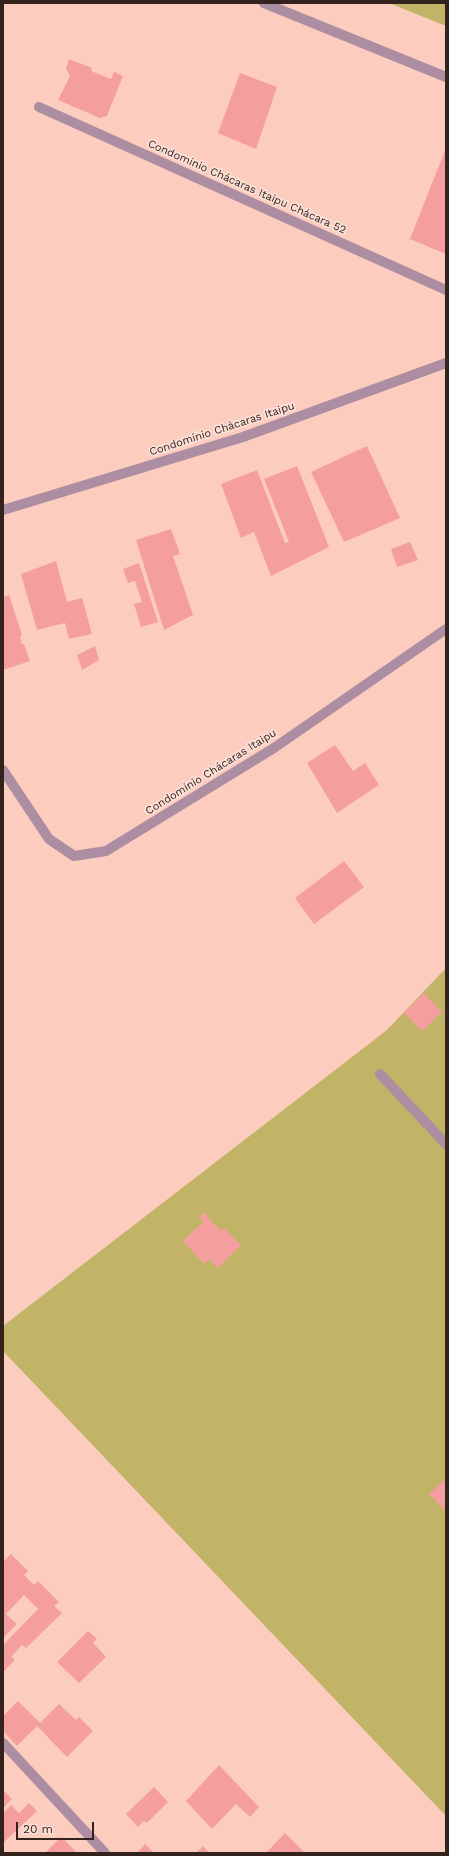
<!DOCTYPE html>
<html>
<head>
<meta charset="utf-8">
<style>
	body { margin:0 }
	#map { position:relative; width:449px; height:1856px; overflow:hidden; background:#fccdbe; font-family:"Work Sans",sans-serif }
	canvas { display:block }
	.frame { position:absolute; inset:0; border:4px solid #34231d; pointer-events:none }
	.scale { position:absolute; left:16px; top:1822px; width:78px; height:18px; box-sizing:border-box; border:2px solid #34231d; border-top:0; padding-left:5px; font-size:12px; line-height:14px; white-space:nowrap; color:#34231d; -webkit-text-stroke:3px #fcdfd6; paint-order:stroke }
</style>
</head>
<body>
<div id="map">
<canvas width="449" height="1856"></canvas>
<div class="frame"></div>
<div class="scale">20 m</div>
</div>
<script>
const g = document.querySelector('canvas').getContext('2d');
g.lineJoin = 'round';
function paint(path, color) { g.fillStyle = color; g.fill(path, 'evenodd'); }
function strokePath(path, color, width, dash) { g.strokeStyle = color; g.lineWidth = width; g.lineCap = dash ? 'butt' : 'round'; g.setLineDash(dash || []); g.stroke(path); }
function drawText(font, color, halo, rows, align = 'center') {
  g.font = font + ' "Work Sans",sans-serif'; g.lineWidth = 3.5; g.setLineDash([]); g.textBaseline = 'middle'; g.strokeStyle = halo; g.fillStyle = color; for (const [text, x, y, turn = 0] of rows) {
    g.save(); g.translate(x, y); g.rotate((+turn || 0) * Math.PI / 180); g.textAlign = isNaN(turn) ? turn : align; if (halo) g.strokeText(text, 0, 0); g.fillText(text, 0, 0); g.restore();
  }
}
paint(new Path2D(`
	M389,3H446V26Z
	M446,968V1816L3,1351V1326L387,1030Z`), '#c2b466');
paint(new Path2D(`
	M69,59L92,68L91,71L111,79L114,72L123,76L107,116L100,118L58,100L70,76L66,68Z
	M240,73L277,87L256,149L218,133Z
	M446,148V254L410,239Z
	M367,446L400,518L344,542L311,472Z
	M297,466L329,547L271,576L254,532L241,538L221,484L257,470L285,543L289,542L264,479Z
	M171,529L180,554L173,556L193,615L164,630L136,540Z
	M410,542L418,560L397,567L391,549Z
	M56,561L67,602L82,598L92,634L69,639L65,623L37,630L21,574Z
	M139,563L158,622L141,627L134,604L142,602L135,581L128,583L123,569Z
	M9,595L22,635L20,636L22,644H24L30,661L3,670V597Z
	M95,646L99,660L82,670L77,655Z
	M335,745L353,771L365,763L379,785L337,813L307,763Z
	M344,861L364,887L314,924L295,898Z
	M424,993L442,1012L422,1031L404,1013Z
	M203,1212L221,1231L224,1228L241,1245L218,1268L209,1259L204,1264L183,1241L203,1222L199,1217Z
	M446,1478V1508L445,1510L429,1494Z
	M11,1554L28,1571L24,1575L34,1585L38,1581L59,1602L54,1606L62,1613L26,1648L22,1645L11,1657L15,1660L3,1672V1645L38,1609L24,1595L6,1614L17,1624L3,1638V1562Z
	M88,1631L97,1639L93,1643L106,1657L79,1683L57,1662Z
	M18,1701L40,1723L59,1704L76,1720L79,1717L93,1731L67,1757L37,1726L17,1746L3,1731V1716Z
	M219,1765L259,1807L250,1817L236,1804L212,1829L186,1801Z
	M154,1787L168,1802L147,1823L144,1821L138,1827L126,1814Z
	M3,1790L12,1799L3,1808Z
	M29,1803L37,1811L3,1843V1813L11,1805L19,1813Z
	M285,1833L305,1853H266Z
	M62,1837L77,1853H45L60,1838Z
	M145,1844L154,1853H137Z
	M203,1846L209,1853H196Z`), '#f59e9f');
strokePath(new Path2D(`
	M264,3L446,77
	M39,107L446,290
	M3,510L243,437L446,363
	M3,770L49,839L74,856L106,851L274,748L446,629
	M380,1074L446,1144
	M3,1743L105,1853`), '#ac8da1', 10);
drawText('11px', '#34231d', '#fcdfd6', [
	["Condomínio Chácaras Itaipu Chácara 52",247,187,24],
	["Condomínio Chácaras Itaipu",222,429,-18],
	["Condomínio Chácaras Itaipu",211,772,-32]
]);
</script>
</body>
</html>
